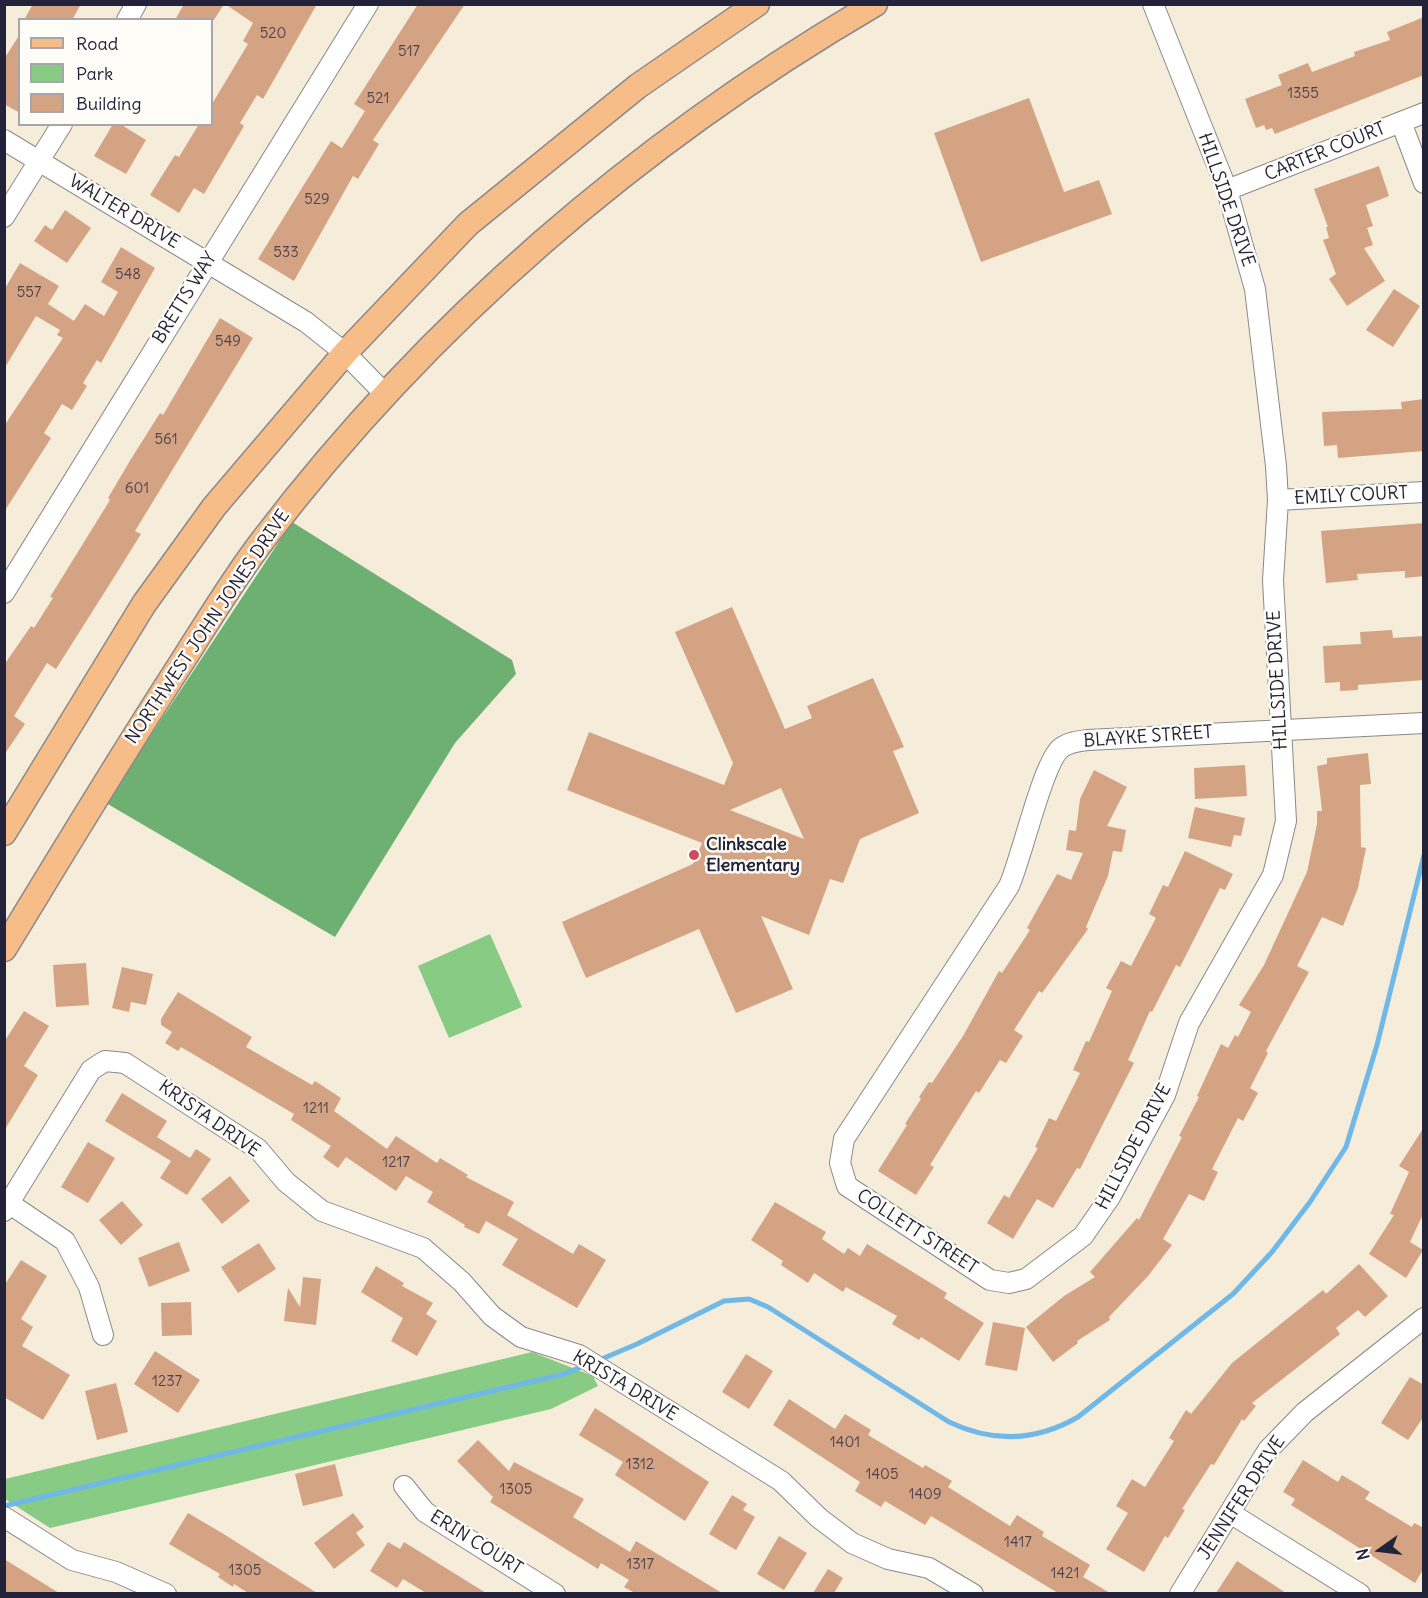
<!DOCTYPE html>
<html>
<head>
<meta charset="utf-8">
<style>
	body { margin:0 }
	#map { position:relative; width:1428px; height:1598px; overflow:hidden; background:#f5edda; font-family:Delius,sans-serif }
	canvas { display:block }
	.frame { position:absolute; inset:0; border:6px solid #22223b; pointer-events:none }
	.legend { position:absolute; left:18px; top:18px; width:195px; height:108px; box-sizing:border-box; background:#fdfcf7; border:2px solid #a5a5ac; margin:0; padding:8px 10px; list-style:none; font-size:18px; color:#22223b }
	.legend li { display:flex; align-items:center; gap:12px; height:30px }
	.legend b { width:30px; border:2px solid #a5a5ac }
	.north { position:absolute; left:1350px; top:1520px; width:60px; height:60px; -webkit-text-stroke:4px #fdfcf7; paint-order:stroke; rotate:256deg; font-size:16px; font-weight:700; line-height:24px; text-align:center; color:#22223b }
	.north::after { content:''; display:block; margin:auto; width:21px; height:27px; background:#22223b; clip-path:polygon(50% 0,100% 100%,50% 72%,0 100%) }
</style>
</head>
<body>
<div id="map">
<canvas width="1428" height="1598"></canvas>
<div class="frame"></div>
<ul class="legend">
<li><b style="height:8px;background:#f7bd88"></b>Road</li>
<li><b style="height:16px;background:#88cb84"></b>Park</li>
<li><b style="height:16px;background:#d3a384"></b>Building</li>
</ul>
<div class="north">N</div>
</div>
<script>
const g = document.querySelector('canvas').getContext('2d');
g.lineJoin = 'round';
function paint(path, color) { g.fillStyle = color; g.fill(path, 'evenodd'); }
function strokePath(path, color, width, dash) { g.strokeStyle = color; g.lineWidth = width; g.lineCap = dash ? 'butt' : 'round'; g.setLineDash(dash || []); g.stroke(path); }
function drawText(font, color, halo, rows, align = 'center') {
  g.font = font + ' Delius,sans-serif'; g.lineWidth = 5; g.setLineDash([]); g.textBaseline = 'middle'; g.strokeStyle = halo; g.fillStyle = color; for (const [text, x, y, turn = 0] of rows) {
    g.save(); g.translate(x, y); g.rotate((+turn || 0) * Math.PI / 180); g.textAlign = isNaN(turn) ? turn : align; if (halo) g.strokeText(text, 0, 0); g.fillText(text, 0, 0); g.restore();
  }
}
paint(new Path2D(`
	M490,934L522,1007L449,1038L418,966Z
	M532,1352L593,1376L598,1386L551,1409L50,1528L5,1499V1479Z`), '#88cb84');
paint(new Path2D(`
	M292,522L512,660L516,674L455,743L335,937L106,803Z`), '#6eaf72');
strokePath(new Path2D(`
	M597,1361L637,1344L724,1301L749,1299L768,1307L949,1422C993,1443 1035,1442 1078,1417L1233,1294L1272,1252L1310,1202L1346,1147L1377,1045L1424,855
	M4,1506L564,1374L586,1365`), '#6fb8e7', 5);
paint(new Path2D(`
	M33,4H81L72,20H24Z
	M184,4H224L214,20H175Z
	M225,4H317L263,99L257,95L240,123L244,126L204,194L194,188L179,213L150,195L175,155L179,157L199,124H212V104L248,44L243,41L253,23Z
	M418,4H465L373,140L379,144L358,179L353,176L294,281L258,259L331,141L342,148L365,111L354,104Z
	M1424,17V75L1275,134L1272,128L1266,130L1264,125L1256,128L1245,99L1282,85L1278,75L1308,63L1312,72L1355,56L1354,52L1390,40L1387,32Z
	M20,34V113L4,104V59Z
	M1029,98L1064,192L1099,180L1112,214L981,262L934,133Z
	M113,124H120L146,140L126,174L94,156Z
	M1379,166L1389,196L1366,205L1373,226L1367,228L1373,245L1364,248L1385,281L1347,306L1329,279L1336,274L1323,240L1329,238L1326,227H1328L1314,189Z
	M65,210L91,228L67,263L34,241L45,225L52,230Z
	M121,247L155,268L101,363L97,360L83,383L87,386L72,410L62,404L44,433L51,438L4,512V426L63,338L57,335L60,330L36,316L4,369V290L20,263L59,286L48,304L74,321L85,304L104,316L118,292L101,282Z
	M1394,289L1420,306L1393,347L1366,330Z
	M220,318L253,338L135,531L141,534L118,571L56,669L47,663L14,716L25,724L4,755V665L31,626L34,628L53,598L50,597L110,500L108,498L131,459L160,413L163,415Z
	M1424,399V451L1338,458L1337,445L1324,446L1322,412L1402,409L1401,402Z
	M1424,523V576L1405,578V571L1357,574L1358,580L1326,583L1321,531Z
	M732,607L785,729L812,718L807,706L873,678L904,747L893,751L919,813L860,839L843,883L830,879L809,935L761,916L793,989L736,1013L699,929L586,978L562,922L693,864L702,843L567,790L589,732L724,785L733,763L675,632ZM781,788L804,839L730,810Z
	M1392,630L1393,638L1424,636V680L1358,685V690L1340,691V682L1325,683L1323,646L1361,644L1360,632Z
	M1368,753L1371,784L1360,785L1361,847L1366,848L1358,888L1343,926L1322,917L1297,966L1309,972L1266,1051L1268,1053L1250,1088L1258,1093L1243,1121L1238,1118L1212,1169L1218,1172L1204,1201L1189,1194L1163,1239L1172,1245L1148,1276L1109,1317L1110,1320L1077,1341L1078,1343L1053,1362L1026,1327L1064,1296L1095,1277L1090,1272L1137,1218L1139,1220L1182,1137L1179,1136L1199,1097L1197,1096L1221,1044L1228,1048L1235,1035L1238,1037L1251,1012L1239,1005L1264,965L1307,872L1317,824V811H1322L1317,766L1327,764V758Z
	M1245,765L1247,796L1195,799L1194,768Z
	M1094,770L1127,787L1107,826L1126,830L1122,852L1113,851L1108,876L1086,927L1088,929L1042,993L1039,991L1014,1030L1023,1036L1006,1063L1000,1060L979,1093L976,1091L930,1165L934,1167L916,1195L878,1171L907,1125L905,1124L921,1099L919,1097L929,1082L932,1083L963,1036L999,971L1002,973L1030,930L1027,928L1057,874L1071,880L1083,853L1066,850L1069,830L1076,831L1080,799Z
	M1195,807L1245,818L1241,836L1234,835L1231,847L1188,838Z
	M1185,851L1233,874L1225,890L1220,888L1180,967L1176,965L1152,1012L1150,1011L1128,1060L1134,1063L1080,1169L1077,1168L1053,1208L1037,1199L1013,1239L987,1223L1004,1195L1009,1198L1038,1148L1035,1147L1049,1118L1056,1121L1080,1073L1073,1070L1086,1041L1089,1042L1112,991L1106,988L1121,961L1131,966L1156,918L1149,914L1163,885L1168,887Z
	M86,963L89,1005L56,1007L53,965Z
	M122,967L153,974L146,1005L131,1002L129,1012L112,1008Z
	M178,992L252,1037L246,1047L312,1085L315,1081L341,1098L334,1111L387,1149L396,1136L437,1163L440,1158L468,1175L466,1177L514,1202L507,1215L573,1254L579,1244L606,1260L577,1308L502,1265L518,1239L486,1221L479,1234L464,1227L465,1225L427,1202L433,1192L406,1176L396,1191L346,1157L338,1168L323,1157L331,1146L291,1120L294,1114L181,1047L178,1051L165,1043L172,1032L161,1025V1019Z
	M24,1011L49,1026L24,1066L38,1075L4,1131V1042Z
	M122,1093L167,1121L157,1137L190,1158L196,1149L211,1159L187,1195L160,1178L171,1161L105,1121Z
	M1424,1127V1212L1410,1242L1423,1250L1406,1278L1369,1254L1394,1215L1390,1214L1409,1172L1399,1166Z
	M88,1142L115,1158L88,1203L61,1187Z
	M230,1176L250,1201L222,1224L201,1199Z
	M122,1201L143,1225L121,1245L99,1220Z
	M775,1202L826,1232L822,1239L844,1254L848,1248L860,1256L867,1244L947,1293L944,1298L984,1323L959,1361L921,1337L919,1340L892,1324L897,1316L846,1287L843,1292L814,1273L808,1283L781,1265L783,1261L751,1240Z
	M179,1242L190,1271L149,1287L138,1258Z
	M259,1243L276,1269L238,1293L221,1267Z
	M21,1260L47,1276L21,1319L33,1327L22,1346L70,1375L43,1420L4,1397V1286Z
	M1359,1264L1388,1296L1365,1317L1358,1310L1336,1328L1340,1334L1252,1403L1256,1406L1244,1421L1242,1419L1214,1465L1211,1464L1182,1509L1185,1510L1168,1538L1165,1536L1144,1572L1106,1549L1128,1513L1116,1506L1132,1479L1145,1487L1174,1441L1169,1438L1186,1410L1191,1414L1232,1363L1323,1290L1326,1294Z
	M376,1266L404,1283L402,1286L433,1303L426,1314L437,1321L417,1356L391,1341L403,1318L361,1292Z
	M303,1277L321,1279L316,1325L284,1321L288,1288L300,1307Z
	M191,1302L192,1335L162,1336L161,1303Z
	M993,1322L1025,1328L1017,1371L985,1365Z
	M155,1351L200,1380L178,1413L134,1384Z
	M746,1354L773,1371L749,1409L722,1392Z
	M1410,1377L1424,1385V1416L1408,1440L1381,1423Z
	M116,1383L128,1432L97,1440L85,1391Z
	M789,1399L835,1429L845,1414L871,1430L868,1435L923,1468L925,1465L952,1481L948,1487L1010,1526L1017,1515L1044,1532L1042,1536L1090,1565L1083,1577L1110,1593H1058L931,1516L925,1525L885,1501L881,1507L855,1491L860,1482L773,1425Z
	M595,1408L709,1482L685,1521L615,1475L623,1462L579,1435Z
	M478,1440L509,1471L514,1462L584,1499L573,1517L630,1552L636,1541L722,1593H635L624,1587L629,1580L601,1563L598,1569L490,1502L493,1497L457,1461Z
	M1303,1460L1338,1482L1342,1475L1370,1492L1365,1499L1412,1527L1414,1523L1424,1528V1568L1415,1583L1291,1505L1295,1499L1283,1492Z
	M335,1464L343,1496L303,1506L295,1474Z
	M732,1495L747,1504L743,1510L755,1517L736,1550L709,1534Z
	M188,1513L222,1533L317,1593H248L234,1584L233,1587L218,1577L220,1574L169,1544Z
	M353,1513L364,1527L356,1533L365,1545L334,1569L314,1543Z
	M779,1536L807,1553L784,1590L757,1574Z
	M388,1542L400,1549L404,1542L486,1593H426L403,1579L397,1588L370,1571Z
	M4,1559L59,1593H4Z
	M1237,1561L1286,1593H1216Z
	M828,1569L843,1578L834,1593H813Z`), '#d3a384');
const minor = new Path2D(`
	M1153,4L1227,190L1255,289L1276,466L1278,500L1273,580L1286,821L1273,875L1189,1023L1165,1095L1110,1197L1083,1236L1026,1279L1009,1283L990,1280L847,1186L840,1163L844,1139L1009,886C1022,857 1043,762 1061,748C1069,742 1079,741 1088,740L1424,723
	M127,20L136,4
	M1401,122L1424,183
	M4,140L306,322L345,353L385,394
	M1227,190L1424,113
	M4,217L62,124
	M1278,500L1424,492
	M4,593L368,4
	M4,1200L65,1241L89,1287L103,1335
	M4,1211L91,1070L105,1061L125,1063L258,1149L286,1182L322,1211L423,1248L462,1282L492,1316L521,1337L579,1355L781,1481L819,1518L852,1543L888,1559L929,1568L973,1594
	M404,1486L425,1512L555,1594
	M1230,1513L1360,1594
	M4,1517L72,1560L116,1572L166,1594
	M1180,1594L1268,1450L1305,1412L1424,1318`);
const major = new Path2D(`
	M4,833L144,604L214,507L345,353L468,224L638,86L757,4
	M4,949C62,854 119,759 180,665C207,623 233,579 263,540C429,322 639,142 875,4`);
strokePath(minor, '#8c888a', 22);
strokePath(major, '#8c888a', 27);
strokePath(minor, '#fff', 20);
strokePath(major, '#f7bd88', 24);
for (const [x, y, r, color] of [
	[694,855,6,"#d1495b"]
]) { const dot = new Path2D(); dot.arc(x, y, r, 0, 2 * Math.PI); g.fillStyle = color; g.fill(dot); strokePath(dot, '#fdfcf7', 2); }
drawText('15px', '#4e424d', null, [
	["520",273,34],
	["517",409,52],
	["1355",1303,94],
	["521",378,99],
	["529",317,200],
	["533",286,253],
	["548",128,275],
	["557",29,293],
	["549",228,342],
	["561",166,440],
	["601",137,489],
	["1211",316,1109],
	["1217",396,1163],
	["1237",167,1382],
	["1401",845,1443],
	["1312",640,1465],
	["1405",882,1475],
	["1305",516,1490],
	["1409",925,1495],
	["1417",1018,1543],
	["1317",640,1565],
	["1305",245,1571],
	["1421",1065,1574]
]);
drawText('18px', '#22223b', '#fdfcf7', [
	["CARTER COURT",1325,152,-22],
	["HILLSIDE DRIVE",1226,200,71],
	["WALTER DRIVE",124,212,31],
	["BRETTS WAY",185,298,-58],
	["EMILY COURT",1351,496,-3],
	["NORTHWEST JOHN JONES DRIVE",208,627,-56],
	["HILLSIDE DRIVE",1278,680,-93],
	["BLAYKE STREET",1148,737,-4],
	["KRISTA DRIVE",209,1119,35],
	["HILLSIDE DRIVE",1134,1147,-62],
	["COLLETT STREET",917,1232,33],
	["KRISTA DRIVE",625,1386,31],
	["JENNIFER DRIVE",1242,1498,-57],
	["ERIN COURT",476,1543,32]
]);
drawText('bold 18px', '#22223b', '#fdfcf7', [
	["Clinkscale",706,845],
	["Elementary",706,866]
], 'left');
</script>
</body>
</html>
